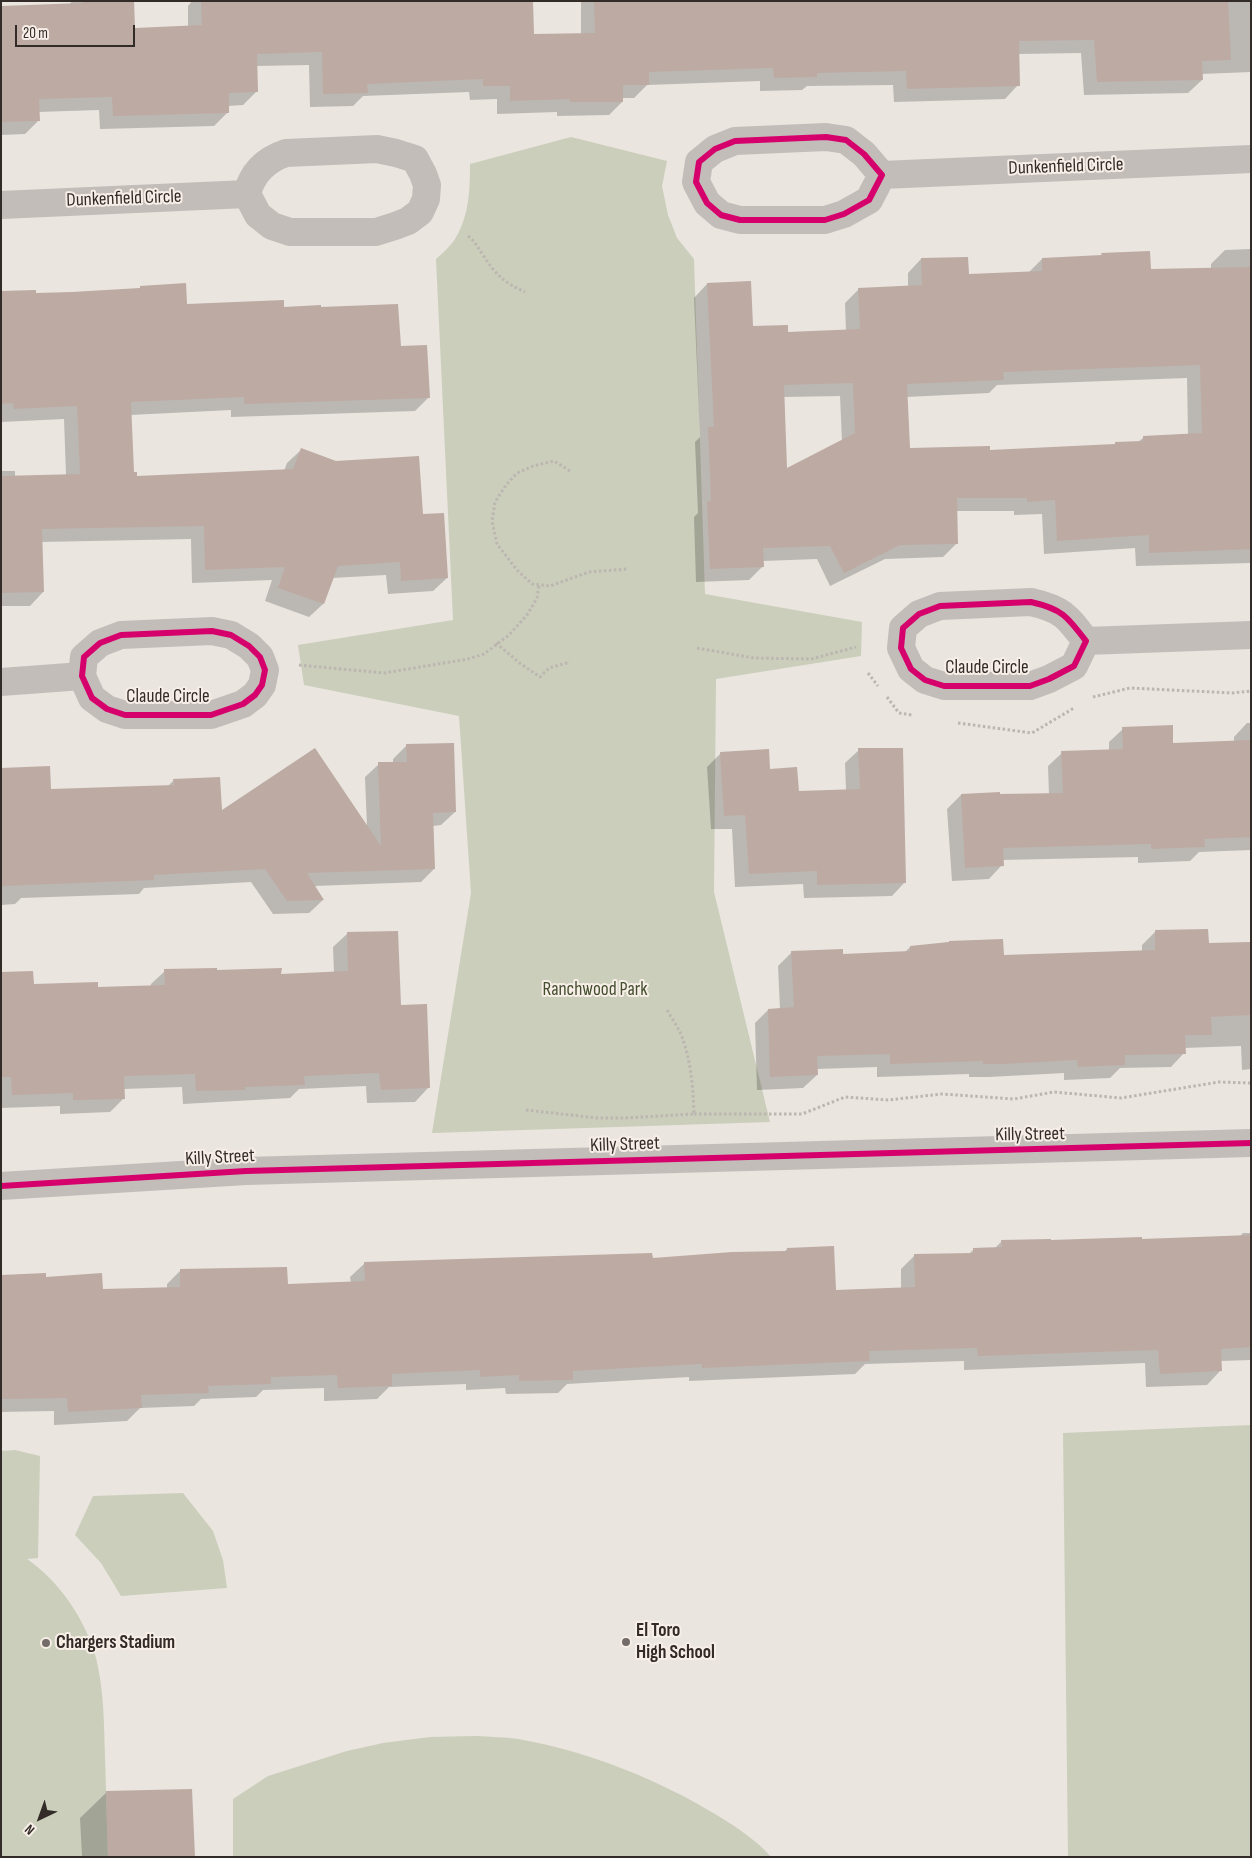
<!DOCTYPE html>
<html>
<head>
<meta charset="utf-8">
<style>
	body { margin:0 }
	#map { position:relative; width:1252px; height:1858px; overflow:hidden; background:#eae5df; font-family:"Sofia Sans Condensed",sans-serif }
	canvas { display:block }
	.frame { position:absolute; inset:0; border:2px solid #332b28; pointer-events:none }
	.north { position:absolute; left:15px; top:1793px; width:50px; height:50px; -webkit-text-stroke:4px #f7efe7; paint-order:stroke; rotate:222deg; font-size:14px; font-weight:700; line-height:20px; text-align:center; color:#332b28 }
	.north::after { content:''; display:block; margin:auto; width:18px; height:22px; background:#332b28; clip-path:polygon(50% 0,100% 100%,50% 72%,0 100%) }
	.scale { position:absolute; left:15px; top:25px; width:120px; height:22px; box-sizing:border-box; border:2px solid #332b28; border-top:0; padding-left:6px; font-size:15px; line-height:18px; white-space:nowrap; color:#332b28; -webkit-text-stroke:4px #f7efe7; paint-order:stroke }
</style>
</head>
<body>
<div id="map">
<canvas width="1252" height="1858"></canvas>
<div class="frame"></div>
<div class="north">N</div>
<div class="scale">20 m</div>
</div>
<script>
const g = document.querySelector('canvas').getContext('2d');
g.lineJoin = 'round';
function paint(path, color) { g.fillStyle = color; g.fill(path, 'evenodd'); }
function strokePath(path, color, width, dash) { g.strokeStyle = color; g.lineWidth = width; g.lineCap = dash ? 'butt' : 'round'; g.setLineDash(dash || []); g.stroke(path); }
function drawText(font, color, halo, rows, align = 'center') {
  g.font = font + ' "Sofia Sans Condensed",sans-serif'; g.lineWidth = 4; g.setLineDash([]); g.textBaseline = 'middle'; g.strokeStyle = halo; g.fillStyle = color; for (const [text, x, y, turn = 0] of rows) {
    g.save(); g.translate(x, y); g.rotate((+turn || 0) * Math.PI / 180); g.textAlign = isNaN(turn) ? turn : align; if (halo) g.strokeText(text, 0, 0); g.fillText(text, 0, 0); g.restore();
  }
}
paint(new Path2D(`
	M571,137L667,161L662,186L668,215L677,238L694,259L705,594L862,622L861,656L716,679L714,892L770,1122L432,1133L471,893L459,716L304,685L298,645L453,620L436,259C442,254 448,248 453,242C469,219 470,191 470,164Z
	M1251,1425V1857H1068L1063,1433Z
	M15,1450L40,1456L38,1558L27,1559C60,1582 85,1619 96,1658C104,1690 104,1725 105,1757C106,1790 107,1824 108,1857H1V1451Z
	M183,1493L213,1531L223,1560L227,1588L121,1596L101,1563L75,1535L93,1496Z
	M476,1736C490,1737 504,1737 518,1739C588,1751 660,1780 720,1817C736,1827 759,1842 771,1857H233V1799L268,1776L347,1751L383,1743L430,1737Z`), '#cbcebb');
paint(new Path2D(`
	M72,1H133L134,29L188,27V6L192,1H254L533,36L581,34V1H1251V72L1201,74L1202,80L1188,93L1084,95L1081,53L1018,54V85L1005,99L894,102L893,85L807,86L802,90L760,91V81L647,85L634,98H622V102L609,115L557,116V112L497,114V99L470,100L469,92L363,96L353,106L310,107L309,65L256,66V92L243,105L228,106V112L214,126L100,129L99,110L38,112L39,120L25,134L1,135V7L69,5Z
	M1251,249V563L1136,566L1135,548L1044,554L1042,514L1014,515V511H956L957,543L943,557L885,559L830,586L817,559L763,561V566L749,580L696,582L694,517L698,513L695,442L700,437L694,298L707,284L752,328L787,333L846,331L845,303L859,289L908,287V273L921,259L968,276L1028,273L1042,259L1100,256L1102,254L1150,270L1211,269V264L1225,250ZM1187,378L1188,435L1143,438L1138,442L1114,445L989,451L909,449L906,397L989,393L997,385ZM840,396L842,442L786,470L784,397Z
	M141,287L186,305L320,309L400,347L429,397L415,411L231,417V410L130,415L133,473L136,477L284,471L287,463L301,450L422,515L447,578L433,591L388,594L386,575L332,578L323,604L309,617L265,601L272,580L192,583L191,539L41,542L43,592L30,606H1V471H15V477L66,475L64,419L1,422V292L35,294L138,290Z
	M1247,723H1251V850L1199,852L1190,861L1138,863V857L1002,860V865L989,879L952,881L947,809L961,795H1049L1048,766L1062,753L1109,751V742L1123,729L1172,744L1234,742V737Z
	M406,746L455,812L441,825L433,826L434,869L421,882L314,886L323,900L309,913L273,914L251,882L144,888L139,894L21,898L15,904L1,905V769L50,790L167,787L174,780L221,813L367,827L365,777L379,764L393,763V759Z
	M859,750L905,882L892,896L804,898L803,884L735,887L732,829H711L707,767L721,753L769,770L797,792L846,790L845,763Z
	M1155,932L1208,945L1251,943V1069L1242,1070L1241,1046L1184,1048V1053L1171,1067L1120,1068L1110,1078L1064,1080V1073L989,1077H969V1074L877,1077V1067L816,1069L817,1075L803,1088L757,1090L755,1023L768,1010L780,1009L778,966L792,952L842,955L904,953L910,947L1003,956L1142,951V945Z
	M347,934L399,1006L428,1088L415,1102L367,1103L366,1086L299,1089L290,1098L183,1104L182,1087L123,1089L124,1098L110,1112L60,1114V1106L1,1108V974L32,986L97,988L151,987V984L165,971L280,975L334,973L333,947Z
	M1243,1233H1251V1360L1220,1361V1371L1207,1385L1146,1387L1145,1363L964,1370V1361L865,1364L855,1374L689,1381V1377L567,1384L558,1393L506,1394L505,1388L466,1390V1384L389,1387L377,1399L324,1401V1388L263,1390L256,1397L201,1399L194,1406L140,1408L127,1421L54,1425V1411L1,1412V1276L45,1278L102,1290L167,1289V1284L181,1270L286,1285L351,1283L350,1277L364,1264L652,1259L784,1252L787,1249L835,1291L901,1288V1269L914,1256L968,1255L974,1249L995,1248L1002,1241L1141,1240L1240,1236Z
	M106,1793L193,1857H82L80,1818Z`), '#0003');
paint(new Path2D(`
	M83,1H134L135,28L202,25L201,1H533L534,34L595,33L594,1H1228L1231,60L1202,61L1203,80L1097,82L1094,40L1019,41L1020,86L907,89L906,71L817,73V77L774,78L773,68L649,72V85H623V102H570V99L510,101V86H483V79L367,84L368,93L323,94L322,52L257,54L258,92L229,93V113L113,116L112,97L39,99L40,121L1,122V6L83,3Z
	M1150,251L1151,269L1251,267V549L1149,553V535L1057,541L1055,500L1027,502V498H957L958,544L900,545L844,573L830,546L763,548L764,567L710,569L707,502L711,501L708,427H714L707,283L751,281L753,326L788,325V332L860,329L858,288L922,285L921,258L968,257L969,274L1042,271V258L1102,255L1101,253ZM1200,365L1202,433L1143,436V441L1115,442V444L990,450V446L910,448L907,384L1004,380L1003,372ZM853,383L855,433L787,468L784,385Z
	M186,283L187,304L284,300V307L321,305V307L398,304L401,346L427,345L430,398L244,404V397L131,402L134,472H137V476L293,469L301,448L336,461L419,456L423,514L444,513L448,578L401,581L400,562L338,566L324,604L278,588L285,567L205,570L204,526L42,529L44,592L1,593V476L80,474L77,406L14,409L13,403L1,404V291L36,290V293L72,292L140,288V286Z
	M1173,725V743L1251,740V837L1204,839L1205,847L1151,849V844L1003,848L1004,866L965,868L961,794L1000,792V794L1063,793L1061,751L1123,749L1122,727Z
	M454,743L456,812L433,813L435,869L307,873L324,900L287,901L265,869L154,875V880L1,886V768L50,766L51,789L174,785L173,779L220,777L222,810L315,748L381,846L378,762H407L406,744Z
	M858,748H903L906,883L817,885V871L749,874L745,815L724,816L720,752L769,749L770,769L797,767L799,791L860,789Z
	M1208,929L1209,943L1251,942V1015L1211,1017L1212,1035H1185L1186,1054L1125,1055V1065L1078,1067L1077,1060L1003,1064H983V1061L890,1064V1054L817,1056L818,1075L770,1077L768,1009L794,1007L791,951L843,949V954L910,951V946L949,942V941L1003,939L1004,955L1155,950V930Z
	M398,931L401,1005L427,1004L430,1088L381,1090L379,1073L304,1076L305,1085L245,1087V1090L196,1091L195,1074L124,1076L125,1099L73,1100V1093L12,1095L11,1077H1V972L33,971L34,984L98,982V987L165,985L164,969L217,968V970L282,968L281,974L348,971L347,932Z
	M1251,1235V1347L1221,1349L1222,1371L1160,1374L1158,1350L978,1356L977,1348L869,1351L870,1361L702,1368V1364L573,1371V1380L519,1381V1375L480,1377V1370L392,1374V1386L338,1388L337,1375L271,1377V1384L208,1386L209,1393L141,1395L142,1408L68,1412L67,1398L1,1399V1275L46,1273V1277L102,1273L103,1289L180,1287V1269L287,1267L288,1284L365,1281L364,1262L652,1253L653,1258L732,1252L787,1251V1248L834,1246L836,1290L915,1287L914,1254L973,1253V1248L1002,1247L1001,1240L1051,1239V1240L1142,1237V1239Z
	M192,1789L195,1857H108L106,1791Z`), '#bcaaa3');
strokePath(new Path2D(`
	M468,236C475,241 478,248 483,255C496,275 503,282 525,292
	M570,471L554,461L533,466L517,473L506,485L495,502L492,521L497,544L517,570L532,584L550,586L589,572L627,569
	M496,643L521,664L540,677L549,668L570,662
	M697,648L754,658L811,659L856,647
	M299,665L384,673L468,659L484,654L509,635L527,615L537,598L539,585
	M868,673L878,686
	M887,697L899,713L912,715
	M1093,697L1130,688L1233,693L1251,691
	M958,723L1032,733L1074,708
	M526,1110L597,1118H625L694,1114C693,1087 691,1058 680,1032C676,1024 670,1016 666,1008
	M694,1114H802L845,1097L888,1100L942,1094L1014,1099L1054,1092L1121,1098L1219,1082L1251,1083`), '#bcb6b1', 3, [2.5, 2.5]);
strokePath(new Path2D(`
	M826,137L846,140L864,154L882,175L869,200L844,214L825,220H740L721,215L707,203L696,182L699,162L715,149L735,141Z
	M377,149L396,153L415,159L423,174L427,185L426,199L420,212L408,221L395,226L376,232H290L272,226L258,215L247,194C252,173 265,160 286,153Z
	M882,175L1251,159
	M1,205L247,194
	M1031,602C1062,609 1067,616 1086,641L1074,666L1049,679L1030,686H944L925,680L911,669L901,648L903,628L919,614L940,606Z
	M212,631L231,635L249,646L260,657L265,670L262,685L255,695L243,704L211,715H125L107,709L92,698L82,676L84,657L100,643L121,635Z
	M1086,641L1251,635
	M1,682L82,676
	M1,1186L246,1171L1251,1143`), '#c3bdb9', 28);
strokePath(new Path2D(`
	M826,137L846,140L864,154L882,175L869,200L844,214L825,220H740L721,215L707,203L696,182L699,162L715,149L735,141Z
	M1031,602C1062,609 1067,616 1086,641L1074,666L1049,679L1030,686H944L925,680L911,669L901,648L903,628L919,614L940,606Z
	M212,631L231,635L249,646L260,657L265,670L262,685L255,695L243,704L211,715H125L107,709L92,698L82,676L84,657L100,643L121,635Z
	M1,1186L246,1171L1251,1143`), '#d6006c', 6);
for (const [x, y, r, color] of [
	[626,1642,5,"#736c68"],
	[46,1643,5,"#736c68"]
]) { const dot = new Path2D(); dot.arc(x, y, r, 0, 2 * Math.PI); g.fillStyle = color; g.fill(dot); strokePath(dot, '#f7efe7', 2); }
drawText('19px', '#332b28', '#f7efe7', [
	["Dunkenfield Circle",1066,167,-2],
	["Dunkenfield Circle",124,199,-2],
	["Claude Circle",987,668],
	["Claude Circle",168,697],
	["Killy Street",1030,1135,-1],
	["Killy Street",625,1145,-2],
	["Killy Street",220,1158,-3]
]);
drawText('19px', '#434e2e', '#f7efe7', [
	["Ranchwood Park",595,990]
]);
drawText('bold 19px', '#332b28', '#f7efe7', [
	["El Toro",636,1631],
	["High School",636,1653],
	["Chargers Stadium",56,1643]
], 'left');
</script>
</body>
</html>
